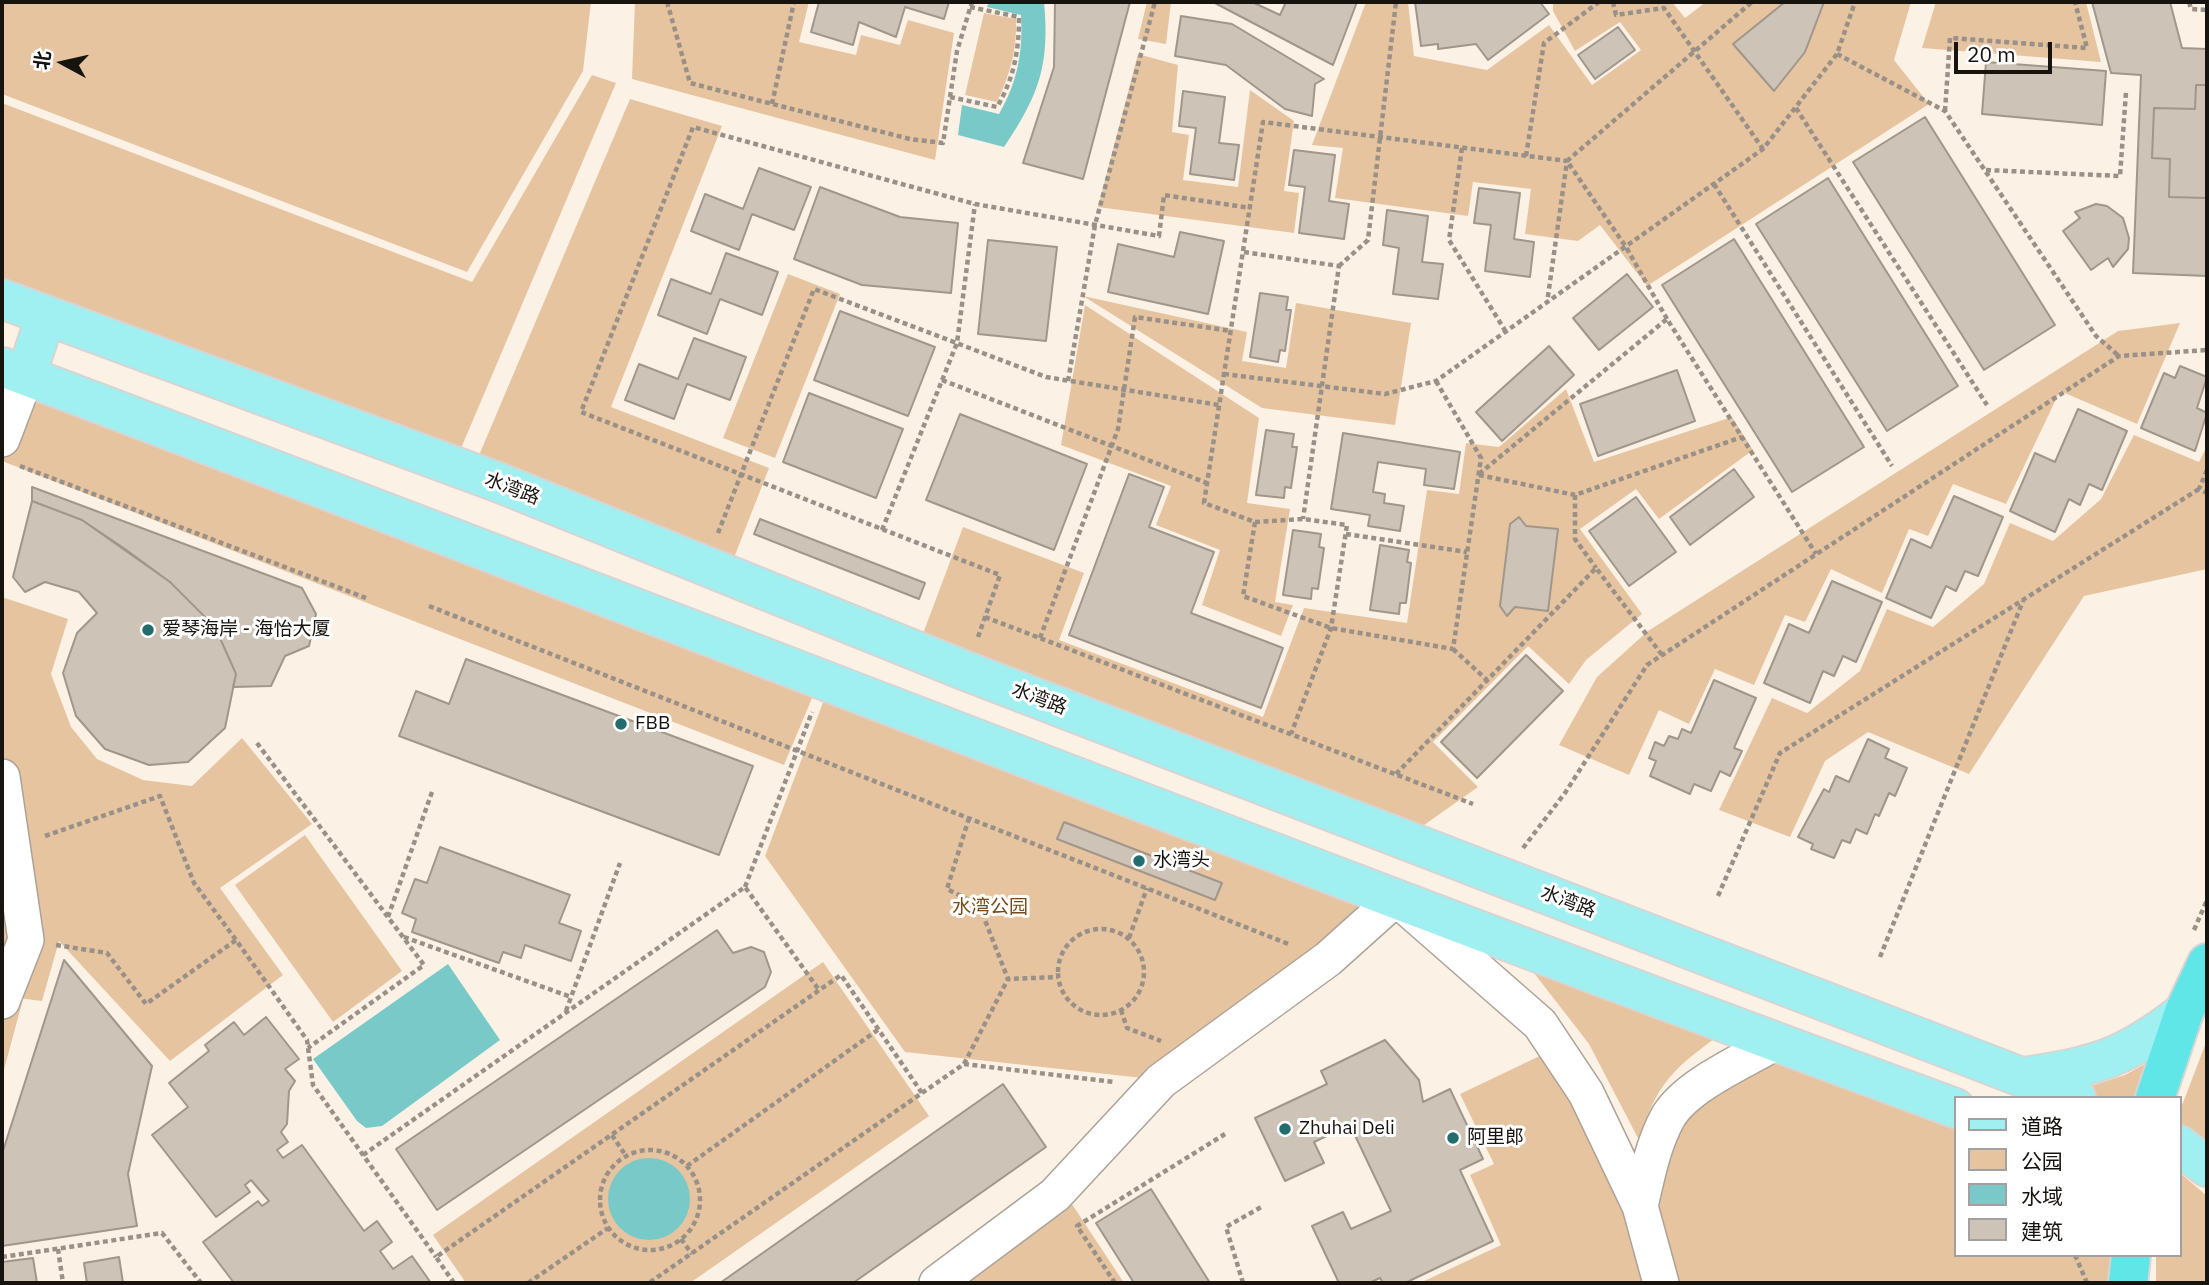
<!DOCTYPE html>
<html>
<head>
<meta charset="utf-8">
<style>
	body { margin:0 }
	#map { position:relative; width:2209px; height:1285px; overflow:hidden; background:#fcf1e5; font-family:"IBM Plex Sans","Noto Sans SC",sans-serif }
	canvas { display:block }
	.frame { position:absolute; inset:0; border:4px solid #17130f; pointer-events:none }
	.legend { position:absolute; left:1954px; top:1096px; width:228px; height:161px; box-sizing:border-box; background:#fff; border:2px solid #a2a19f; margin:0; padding:9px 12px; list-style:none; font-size:21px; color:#17130f }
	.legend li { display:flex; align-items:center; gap:14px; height:35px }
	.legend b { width:35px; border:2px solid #a2a19f }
	.north { position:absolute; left:28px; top:28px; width:70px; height:70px; -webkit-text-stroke:5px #fff; paint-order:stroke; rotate:278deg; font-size:19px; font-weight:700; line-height:28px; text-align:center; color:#17130f }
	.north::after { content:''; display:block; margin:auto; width:24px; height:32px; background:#17130f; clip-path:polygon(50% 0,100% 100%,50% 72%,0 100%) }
	.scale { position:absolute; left:1954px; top:42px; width:98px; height:32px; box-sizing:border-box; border:4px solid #17130f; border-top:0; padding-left:9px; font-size:21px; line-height:24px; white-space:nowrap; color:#17130f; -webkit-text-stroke:5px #fff; paint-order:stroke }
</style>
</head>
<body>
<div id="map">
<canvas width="2209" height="1285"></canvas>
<div class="frame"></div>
<ul class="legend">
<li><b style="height:9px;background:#a0f0f1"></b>道路</li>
<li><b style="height:19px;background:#e7c4a0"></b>公园</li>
<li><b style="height:19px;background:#79c9c9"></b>水域</li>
<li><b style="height:19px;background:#cec3b7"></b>建筑</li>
</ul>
<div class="north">北</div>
<div class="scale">20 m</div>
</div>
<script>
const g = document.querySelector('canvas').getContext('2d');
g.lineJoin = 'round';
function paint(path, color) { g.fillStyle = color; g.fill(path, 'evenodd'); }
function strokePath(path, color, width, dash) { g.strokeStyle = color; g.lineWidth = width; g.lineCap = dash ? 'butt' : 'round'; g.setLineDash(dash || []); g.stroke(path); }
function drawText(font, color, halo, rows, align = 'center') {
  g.font = font + ' "IBM Plex Sans","Noto Sans SC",sans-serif'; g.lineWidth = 6; g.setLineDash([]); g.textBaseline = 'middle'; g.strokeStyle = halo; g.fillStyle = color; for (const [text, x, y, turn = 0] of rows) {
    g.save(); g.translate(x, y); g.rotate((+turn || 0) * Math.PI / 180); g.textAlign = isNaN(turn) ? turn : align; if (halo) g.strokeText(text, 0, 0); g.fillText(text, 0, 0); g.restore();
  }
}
paint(new Path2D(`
	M2,2H591L583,71L467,272L2,94Z
	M635,2H809L799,42L856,55L861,35L900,45L908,20L954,33L935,160L632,79Z
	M1147,2H1171L1166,44L1138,39Z
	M1366,2H1408L1414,56L1487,70L1549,25L1592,85L1641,50L1620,22L1575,51L1553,11V2H1672L1685,18L1706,2H1911L1894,60L1929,104L1647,286L1600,225L1578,241L1525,234L1531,189L1473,182L1468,216L1335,198L1343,148L1312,145Z
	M1936,2H2086L2101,62L1922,48Z
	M984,13L1016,19C1017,51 1010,74 997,102L965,95Z
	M1138,54L1178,65L1172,132L1189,135L1183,180L1238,187L1250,90L1294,121L1284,191L1299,193L1294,233L1098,207Z
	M592,75L616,83L459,453L2,283V103L472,282Z
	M630,99L722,126L611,407L769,468L732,563L477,460Z
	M788,274L840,294L775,458L723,438Z
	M1083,296L1247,332L1242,361L1286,368L1296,303L1411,323L1395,425L1262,408Z
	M1085,305L1259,418L1247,503L1290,509L1275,602L1293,605L1281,636L1202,605L1220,550L1156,525L1171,486L1061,445Z
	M2180,323L2137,424L2060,391L2006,504L1953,484L1928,536L1909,529L1882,593L1831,569L1805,622L1785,615L1754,685L1715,669L1689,724L1659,710L1629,775L1559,745L1597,677L1648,631L2118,331Z
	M2,378L815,691L784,765L2,461Z
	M1566,389L1594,462L1732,417L1753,450L1659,519L1636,489L1580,529L1642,614L1586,660L1569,684L1528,646L1433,742L1478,787L1417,830L921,639L963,527L1084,573L1059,640L1263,717L1304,608L1407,623L1427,490L1459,494L1466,443L1499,447Z
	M2134,435L2199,462L2207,446V569L2084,596L1969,774L1868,732L1825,761L1790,837L1719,810L1772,698L1807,713L1860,671L1887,609L1933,627L1984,584L2010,523L2053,541L2101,499Z
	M2,597L68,619L51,674L71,727L97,759L143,780L192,786L242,738L312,824L220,888L283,975L170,1061L59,941L42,1001L2,996Z
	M830,684L1395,898L1161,1080L905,1052L765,856Z
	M305,835L402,971L333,1022L235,885Z
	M823,962L929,1116L690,1283H466L433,1235Z
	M1534,973L1714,1039C1669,1072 1656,1087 1639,1140L1589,1044Z
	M2,1000L22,1003L2,1077Z
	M2207,1040V1149L2179,1130L2181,1108Z
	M1775,1042L1955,1108V1255H2111L2125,1283H1662L1653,1153L1670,1116Z
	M1546,1053L1581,1100L1653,1283H1420L1501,1245L1470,1175L1494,1164L1460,1094Z
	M2156,1058L2148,1098H2097L2087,1093L2088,1087L2125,1075Z
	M2179,1172L2207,1196V1283H2156V1255H2179Z
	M1068,1198L1124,1283H956Z`), '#e7c4a0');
paint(new Path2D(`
	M989,2H1044C1050,65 1039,95 1004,147L958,135L962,105L999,114C1018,81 1023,51 1021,15L987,7Z
	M448,964L500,1040L382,1126L366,1128L357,1121L313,1059Z
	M608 1199a41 41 0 1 1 82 0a41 41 0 1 1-82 0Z`), '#79c9c9');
const building = new Path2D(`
	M819,2H949L944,19L905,7L896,37L859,22L853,45L811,32Z
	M1055,2H1130L1083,179L1023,163L1054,67Z
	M1213,2H1357L1333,65Z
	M1252,2H1286L1280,15Z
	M1415,2H1540L1549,14L1488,60L1476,44L1438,49V44L1421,46Z
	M1785,2H1824L1805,52L1774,91L1733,44Z
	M2092,2H2170L2182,48L2207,49V85H2196L2195,109L2154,108L2152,158L2170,159L2169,197L2207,198V276L2133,273L2141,75L2111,73Z
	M1181,16L1232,24L1324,79L1315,84L1312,116L1285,109L1226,65L1175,56Z
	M1618,27L1635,50L1595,79L1578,55Z
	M1986,62L2106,71L2102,125L1982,114Z
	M2196,85H2207V198L2169,197L2170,159L2152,158L2154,108L2195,109Z
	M1183,91L1225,97L1219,143L1239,145L1234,180L1190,174L1196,128L1179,126Z
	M1925,117L2055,325L1984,370L1853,162Z
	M1294,150L1335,155L1329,201L1349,204L1344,239L1299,233L1305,187L1289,185Z
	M759,168L811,187L794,230L752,214L739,250L691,231L705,194L743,209Z
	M1828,178L1958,386L1887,431L1756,224Z
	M820,187L900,217L958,223L951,293L862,285L794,259Z
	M1479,188L1520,193L1514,239L1534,242L1530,277L1485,271L1491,225L1474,223Z
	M2096,204L2107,206L2123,218L2129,238L2128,249L2113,267L2108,258L2091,270L2063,231L2080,218L2075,212Z
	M1387,210L1428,216L1422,262L1443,264L1438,299L1393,294L1399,248L1383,245Z
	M1180,232L1224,241L1208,314L1108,292L1118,244L1174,257Z
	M1734,239L1864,447L1792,492L1662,285Z
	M988,240L1057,247L1046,341L978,334Z
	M726,253L778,272L762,315L720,299L707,334L658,315L671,279L711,294Z
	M1627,274L1653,307L1599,350L1573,318Z
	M1260,293L1288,297L1286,310H1291L1285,351L1280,350L1278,362L1250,357Z
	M840,311L935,347L908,416L814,380Z
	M694,338L746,357L730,400L687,384L674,419L625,400L639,364L678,379Z
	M1549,346L1574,375L1502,441L1476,412Z
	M2180,366L2207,377L2197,408L2207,413L2195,451L2141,428L2164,373L2175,378Z
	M1677,370L1695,421L1598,456L1580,404Z
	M809,393L903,429L876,498L783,462Z
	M2078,409L2127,431L2102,490L2089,484L2080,505L2069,499L2055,532L2010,511L2035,453L2055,462Z
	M960,414L1087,464L1054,550L926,500Z
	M1266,430L1294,434L1292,447H1297L1291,488L1285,487L1284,498L1256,495Z
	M1343,433L1460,452L1454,489L1424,485L1426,469L1378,462L1373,492L1385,494L1384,503L1404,506L1400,531L1368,526L1370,515L1331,509Z
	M1734,469L1754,497L1690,545L1670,517Z
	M1129,474L1164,487L1149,527L1214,552L1191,613L1283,648L1261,708L1069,635Z
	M32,487L302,588L316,614L309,646L285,656L271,686L233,687L236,674L215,627L170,582L82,520L32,501Z
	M1954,496L2003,517L1978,576L1965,571L1956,591L1946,586L1931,618L1886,598L1911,539L1931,548Z
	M1636,497L1676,552L1629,586L1589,531Z
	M32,501L82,520L125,549L170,582L215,627L236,674L225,728L188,762L149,765L105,749L76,716L63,673L77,633L97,613L79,592L45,582L25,592L13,577Z
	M1519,517L1526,526L1558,529L1548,611L1515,607L1507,616L1500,606L1510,524Z
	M760,519L925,583L919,599L754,534Z
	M1293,530L1321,534L1319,547L1324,548L1318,589L1312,588L1311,599L1283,595Z
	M1380,545L1409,550L1407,562L1411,563L1406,603H1400L1399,614L1370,610Z
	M1832,581L1882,602L1856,662L1843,656L1834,676L1823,671L1810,703L1764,683L1789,624L1809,633Z
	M1526,655L1563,691L1477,778L1441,742Z
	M466,659L753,766L719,855L399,736L416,691L449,704Z
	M1714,680L1756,698L1734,748L1742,751L1730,776L1720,771L1711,791L1694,784L1690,794L1650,776L1656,761L1649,758L1655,742L1664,746L1669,736L1678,739L1682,729L1691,733Z
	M1868,739L1889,749L1885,758L1907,768L1895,796L1889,793L1879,816L1875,814L1867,834L1856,829L1850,843L1842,840L1834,858L1811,849L1813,844L1798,837L1824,789L1829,792L1836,776L1849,782Z
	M1064,822L1222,883L1215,900L1057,839Z
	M440,847L570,895L559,923L581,931L571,961L525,945L521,958L503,952L499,963L412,932L416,919L402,913L415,879L427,883Z
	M717,930L733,953L751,947L764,952L771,972L765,987L437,1210L396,1149Z
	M64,960L152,1066L128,1174L137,1226L2,1246V1154Z
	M266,1017L299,1059L285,1069L295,1081L289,1091L287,1124L281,1132L288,1142L277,1150L283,1158L302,1145L364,1231L377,1221L392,1242L380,1251L393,1269L412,1256L431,1283H234L203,1242L258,1201L262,1206L269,1201L251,1180L245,1185L250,1192L216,1217L152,1135L188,1107L169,1083L209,1051L205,1045L234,1022L244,1035Z
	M1385,1040L1419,1080L1423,1102L1450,1089L1483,1159L1460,1170L1493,1241L1405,1283H1383L1380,1278L1369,1283H1339L1312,1226L1343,1212L1351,1229L1391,1211L1350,1125L1314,1142L1324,1163L1285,1181L1255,1118L1327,1084L1321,1071Z
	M1003,1084L1046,1147L853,1283H720Z
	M1151,1189L1210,1283H1134L1096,1223Z
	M119,1257L123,1283H87L84,1263Z
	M33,1258L37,1283H2V1262Z`);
paint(building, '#cec3b7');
strokePath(building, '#a0968b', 2);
const minor = new Path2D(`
	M2,439L26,376
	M2,777L26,940L2,1001
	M1640,1206C1647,1176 1653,1144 1668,1117C1687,1085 1744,1061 1776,1042
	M937,1283L1055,1195L1161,1081L1328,959L1396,898L1540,1024L1586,1093L1640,1206L1661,1283`);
const major = new Path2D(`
	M2,299L500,483L966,671L2076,1098
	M2,367C654,612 1301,868 1955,1108
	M26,376L46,315
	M2024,1077C2097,1066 2125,1058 2184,1012
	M2179,1145L2207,1167`);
const highway = new Path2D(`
	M2155,1098L2184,1012L2207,963
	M2128,1283L2131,1255`);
strokePath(minor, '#ada297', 38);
strokePath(major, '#d5d5d4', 42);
strokePath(highway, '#d5d5d4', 42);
strokePath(new Path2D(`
	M667,2L690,83L910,139L943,143L957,51L972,2
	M1613,2L1616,15L1664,8L1763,149
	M2189,2L2191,9L2207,10
	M1837,54L1945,111L2096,336L2119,356
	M950,97L997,107C1014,78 1019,51 1019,17L970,7
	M772,104L794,2
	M1796,108L1987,405
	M1945,111L1950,38L2087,48L2075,2
	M1462,148L1449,240L1506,332
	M1526,156L1544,43L1599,2
	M1986,170L2120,176L2126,92
	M1714,184L1892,466
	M1244,252L1339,266L1303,519
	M1339,266L1368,240L1396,2
	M1667,319L1626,247L1567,161L1752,2
	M1224,374L1385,394L1436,381L1763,149L1837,54L1855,2
	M942,380L1207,483
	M1068,381L1095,225L1155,2
	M1436,381L1481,458L1453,649L1331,628L1243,596L1255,522L1204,503L1263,122L1567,161L1547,303
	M20,466L366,598
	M2207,470L2199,489L2207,493
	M1479,474L1667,319L1816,554
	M1479,475L1575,495L1742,437
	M1575,495V539L1596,568
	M1255,522L1303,519L1347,525L1331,628L1291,734
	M882,530L957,343L975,204
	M718,533L814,289L1046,377L1219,405
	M1346,534L1467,552
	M429,606L1291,945
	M985,617L1473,804
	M978,637L1000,575L581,412L693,127L975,204L1159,236L1164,195L1250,208
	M1040,638L1118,429L1135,317L1231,331
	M1453,649L1487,680
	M257,743L424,965L308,1048
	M1396,774L1596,568L1662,655
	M969,818L947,889L979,905L1008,979L1058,977
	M45,836L160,796L194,883L236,940
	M1523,848L1565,793L1647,665L2119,356L2207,350
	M745,887L812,712
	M1718,896L1780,753L2199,489
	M388,917L432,792
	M1058 972a43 43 0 1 1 86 0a43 43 0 1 1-86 0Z
	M2194,930L2207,900
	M404,937L571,997
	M1129,938L1147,888
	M56,945L107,953L146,1004L236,940L307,1040L313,1085L436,1257
	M1880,957L2023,601
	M1121,1010L1127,1028L1161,1041
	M566,1011L620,863
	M964,1064L1008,979
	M922,1093L964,1064L1114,1082
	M612,1135L626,1156
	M600 1200a50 50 0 1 1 100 0a50 50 0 1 1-100 0Z
	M363,1155L745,887L819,990
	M687,1166L879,1029
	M681,1239L692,1254
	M58,1249L63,1283
	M2075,1255L2087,1283
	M2,1257L162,1233L201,1283
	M454,1283L436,1257L841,975L922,1093L649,1283
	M528,1283L608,1228
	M1115,1283L1077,1226L1225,1134
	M1243,1283L1226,1227L1263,1206`), '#999188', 4.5, [5, 3.5]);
strokePath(minor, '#fff', 35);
strokePath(major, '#a0f0f1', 38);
strokePath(highway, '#61e6e7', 38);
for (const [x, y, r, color] of [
	[148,630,7,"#226e6f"],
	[621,724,7,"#226e6f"],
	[1139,861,7,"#226e6f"],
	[1285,1129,7,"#226e6f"],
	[1453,1138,7,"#226e6f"]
]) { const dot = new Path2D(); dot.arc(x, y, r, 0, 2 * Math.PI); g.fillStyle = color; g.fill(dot); strokePath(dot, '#fff', 2.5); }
drawText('19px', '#17130f', '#fff', [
	["水湾路",512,489,21],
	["水湾路",1039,699,21],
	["水湾路",1568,902,21]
]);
drawText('19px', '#17130f', '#fff', [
	["爱琴海岸 - 海怡大厦",162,630],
	["FBB",635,724],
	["水湾头",1153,861],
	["Zhuhai Deli",1299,1129],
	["阿里郎",1467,1138]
], 'left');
drawText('19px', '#754b16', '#fff', [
	["水湾公园",990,908]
]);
</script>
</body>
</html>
